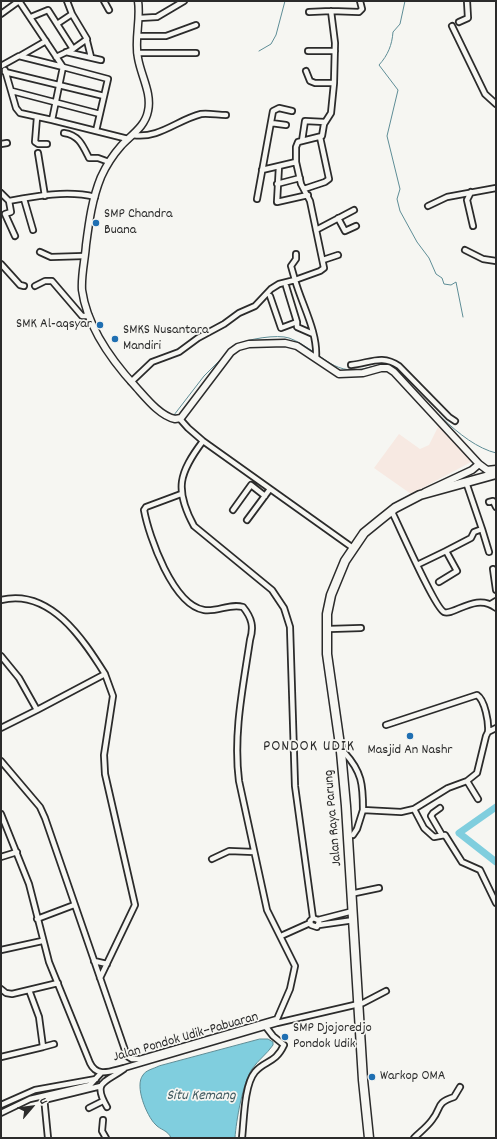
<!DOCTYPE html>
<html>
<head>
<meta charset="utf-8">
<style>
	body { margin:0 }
	#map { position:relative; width:497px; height:1139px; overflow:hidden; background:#f6f6f2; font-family:Dekko,sans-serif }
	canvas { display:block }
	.frame { position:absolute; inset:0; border:2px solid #2b2b2b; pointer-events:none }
	.north { position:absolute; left:12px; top:1087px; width:40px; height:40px; -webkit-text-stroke:3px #f6f6f2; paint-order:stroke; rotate:62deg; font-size:11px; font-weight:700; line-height:16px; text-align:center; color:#2b2b2b }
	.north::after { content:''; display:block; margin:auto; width:14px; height:18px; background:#2b2b2b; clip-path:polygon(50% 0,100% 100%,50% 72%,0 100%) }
</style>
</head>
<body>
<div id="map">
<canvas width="497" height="1139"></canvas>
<div class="frame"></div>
<div class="north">U</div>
</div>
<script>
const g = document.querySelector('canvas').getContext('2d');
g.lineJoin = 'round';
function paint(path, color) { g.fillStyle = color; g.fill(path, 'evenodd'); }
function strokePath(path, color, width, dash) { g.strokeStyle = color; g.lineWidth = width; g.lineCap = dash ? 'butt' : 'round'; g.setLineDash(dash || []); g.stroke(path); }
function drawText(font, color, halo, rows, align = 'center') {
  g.font = font + ' Dekko,sans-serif'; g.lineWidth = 3.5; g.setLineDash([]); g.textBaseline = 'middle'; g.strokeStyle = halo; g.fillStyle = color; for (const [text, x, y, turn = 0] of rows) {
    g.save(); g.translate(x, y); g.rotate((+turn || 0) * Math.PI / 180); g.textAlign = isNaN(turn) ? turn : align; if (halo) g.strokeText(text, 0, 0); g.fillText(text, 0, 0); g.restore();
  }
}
paint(new Path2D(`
	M439,425L473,461L411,494L374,468L399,434L420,449L429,445Z`), '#f7e9e2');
const water = new Path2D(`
	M260,1039H268L273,1042V1045C267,1054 258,1060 252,1069C243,1082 236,1121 235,1138H171C168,1130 160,1130 155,1124C147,1116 134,1086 143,1075C146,1070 153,1069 159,1066Z`);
paint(water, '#80cede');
strokePath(water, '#5e8d96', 1);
strokePath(new Path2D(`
	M405,1L400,24L393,32C392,45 388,55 379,65L398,90L387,136L400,189L397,199L400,211L417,242L429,258L436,274L442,278L444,284L451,285L456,282L463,317
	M259,51L271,44L276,35L285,1
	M236,345C246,339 278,334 289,338C298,341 306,347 314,352
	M318,355C329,363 339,370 353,370C370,370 379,360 396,369C422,396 459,444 496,453
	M174,415L204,376L228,352`), '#5e8d96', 1);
strokePath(new Path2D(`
	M496,807L459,833L496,862`), '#80cede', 7);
const street = new Path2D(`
	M67,1L72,14
	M104,1L109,10
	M309,12L331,11
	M1,14L19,1L63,67L108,79L96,131L128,139
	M31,17L48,10L73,49
	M139,18L157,17L184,1
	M459,22L468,18L467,1
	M452,26L485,94L496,104
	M138,36H166L196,25
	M87,41L91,57
	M308,51H335
	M66,52L101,60
	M137,53H196
	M20,56L46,41
	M56,57L73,49L87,39L72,14L57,24
	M1,66L19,56L63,67L52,120L96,131
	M5,70L16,108L20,113L52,120
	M306,71L310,81L315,83H334
	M5,72L104,96
	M12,91L100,114
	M37,117L35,142L38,144H47
	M271,123L286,125
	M64,133C79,135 83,146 89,158H98L109,162
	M133,135C159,139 177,120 201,114C209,113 218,115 226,115
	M302,141L305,121L325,122
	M1,144L7,143
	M38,153L45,196
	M279,166L277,202L308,195
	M262,170L296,162
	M277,184L300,178
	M304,189L325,182L329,179L320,137
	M471,192L467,200L473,226
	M1,193L9,201L11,212L5,214L15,236
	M24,199L33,230
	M257,199L273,111L279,108L292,111
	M9,201C36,196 68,190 95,197
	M428,206L447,197L496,188
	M338,218L345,231L356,226
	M316,230L354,210
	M465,250L483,259L496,261
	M40,252L51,257L84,256
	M296,254V259L291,266L295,280L320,271L324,268L310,201L301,184L296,162V147L298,142L322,136L324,124L331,113L334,83L335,43L331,11L359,12L362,9L360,1
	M323,260L338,255
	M1,264L20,285L24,286
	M35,286L45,281H52L82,316H89
	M286,286L297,322V327L313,334
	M270,296L281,328L297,322
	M351,365C370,363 382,354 399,366L449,417L455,421
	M131,382L152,362L179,352L198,338L224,324L239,313L255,306L271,289L279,284L295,280C302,305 318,332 316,358
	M180,419L188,428L203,441L353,548
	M203,441C179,473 174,489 194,526L272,590L284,608L290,627L295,786L313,918
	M489,502L493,501L496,507
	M233,510L251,485L265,496
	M393,514C400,528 435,608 444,612C454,616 476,592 496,608
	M247,520L270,489
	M482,529L489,552
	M417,565L446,551
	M493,569L496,590
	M439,582L457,571L446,551L471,538L474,532L482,529L467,485
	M1,600C50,588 83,639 105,674
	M491,604L496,601
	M329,629L361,628
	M1,656L19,678L37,710L105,674L113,696L104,755L105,774L135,905L100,978
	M386,725L477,695C485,700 489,723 488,732
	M1,728L37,710
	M341,752H344C362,772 363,784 363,810
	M1,761L40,807L45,818L127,1056L132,1059H140L277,1019L290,989L295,966L267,910L239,781C233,734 243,687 250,640C254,627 252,618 243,607C230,603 218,612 204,610C173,605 149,537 144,510L146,507L181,494
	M467,781L478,799
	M440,808L433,813L431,816L442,835
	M414,809L424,828L434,837L445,835L462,862L480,870L496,903
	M1,814L29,884L49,962L90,1063C97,1078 111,1071 124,1068L277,1023L363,1003L386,991
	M353,835L357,829L363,810L401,812L414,809L448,788L467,781L477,773L486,736L488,732L496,728
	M1,857L17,852
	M212,859L229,851L254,852
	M355,893L379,888
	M37,919L74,905
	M318,920L319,922L317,927L311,925L310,921L313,918L318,920L353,911
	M319,925L354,920
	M281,936L310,923
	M1,950L42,941
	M94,961L107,964
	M1,989L6,993L12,994L58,983
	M43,1047L54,1044
	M1,1057L43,1047L39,1017L29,990
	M44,1097L48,1138
	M44,1100L101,1086
	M1,1105L35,1090L96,1079
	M107,1107C92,1081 105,1083 124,1069
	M89,1108L103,1101
	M1,1113L30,1099L90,1085L101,1073
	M103,1120L102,1131L106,1138
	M242,1138C244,1121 244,1085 255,1072C265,1060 275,1064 284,1045L273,1036L266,1027
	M414,1138C420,1132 427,1127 432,1120C442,1108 435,1103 454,1097L460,1087`);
const secondary = new Path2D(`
	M138,1C141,20 134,40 138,58C141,76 152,93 148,111C145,127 131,135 121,146C113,155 106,166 101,177C92,199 89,222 86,245C85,260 81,275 82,290C87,326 112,361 136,387C146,398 160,416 175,419L181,418L231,352L238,347L249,344L285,343L297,346L339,374L363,373L381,368H388L394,372L479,464L487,470L496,469
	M425,492L472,470L479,464`);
const highway = new Path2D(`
	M369,1138L363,1080L346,806L341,752L327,654V614L331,595L345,561L364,533L380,520L395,508L420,495L496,474`);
strokePath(street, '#2b2b2b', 8);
strokePath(secondary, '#2b2b2b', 9);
strokePath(highway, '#2b2b2b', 11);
strokePath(street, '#f6f6f2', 4.5);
strokePath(secondary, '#f6f6f2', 6);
strokePath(highway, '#f6f6f2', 8);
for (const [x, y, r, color] of [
	[96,223,4,"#1f6fb2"],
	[100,325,4,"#1f6fb2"],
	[115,339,4,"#1f6fb2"],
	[410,736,4,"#1f6fb2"],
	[285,1037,4,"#1f6fb2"],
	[372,1077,4,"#1f6fb2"]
]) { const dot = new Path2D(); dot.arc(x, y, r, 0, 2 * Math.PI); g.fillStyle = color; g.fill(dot); strokePath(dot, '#f6f6f2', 1.5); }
drawText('14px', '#2b2b2b', '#f6f6f2', [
	["SMP Chandra",104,215],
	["Buana",104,231],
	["SMK Al-aqsyar",92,325,"right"],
	["SMKS Nusantara",123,331],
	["Mandiri",123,347],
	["Masjid An Nashr",410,751,"center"],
	["SMP Djojoredjo",293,1029],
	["Pondok Udik",293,1045],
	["Warkop OMA",380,1077]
], 'left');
drawText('14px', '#2b2b2b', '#f6f6f2', [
	["Jalan Raya Parung",334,818,-95],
	["Jalan Pondok Udik–Pabuaran",186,1038,-16]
]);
drawText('italic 15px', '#445c61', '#f6f6f2', [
	["Situ Kemang",201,1097]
]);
g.letterSpacing = '1px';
drawText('16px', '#2b2b2b', '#f6f6f2', [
	["PONDOK UDIK",309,748]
]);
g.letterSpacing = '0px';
</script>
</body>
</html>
